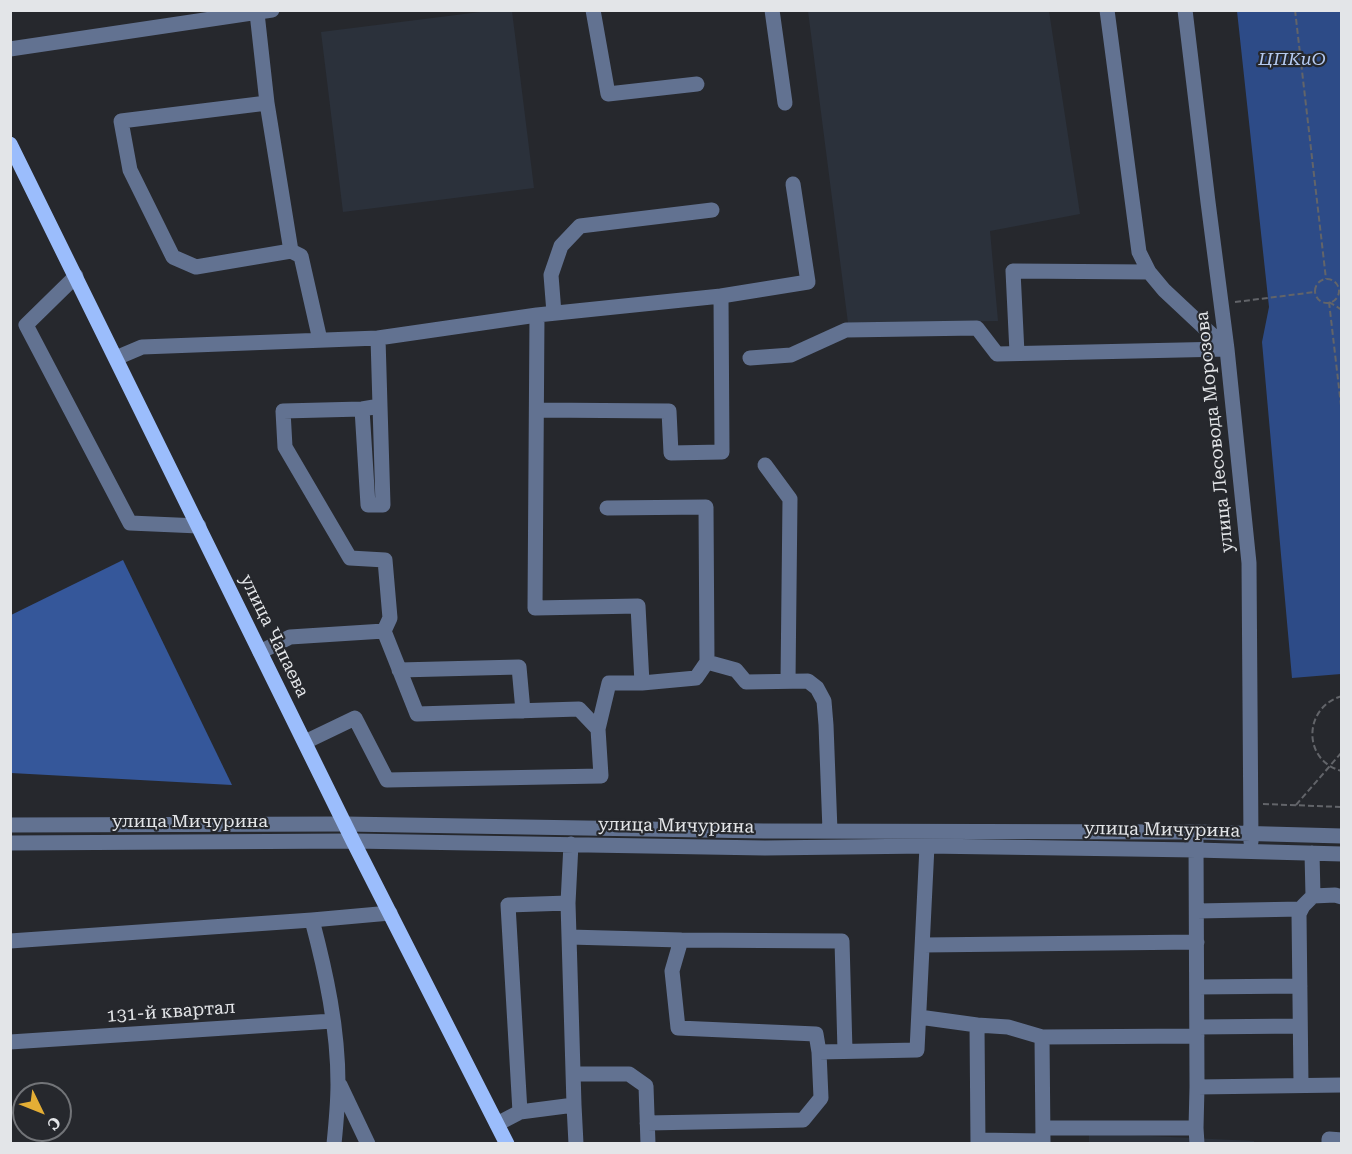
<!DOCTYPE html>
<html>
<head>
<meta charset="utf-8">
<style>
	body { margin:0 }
	#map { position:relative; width:1352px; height:1154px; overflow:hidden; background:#26282d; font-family:"Roboto Serif",serif }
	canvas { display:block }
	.frame { position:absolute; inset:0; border:12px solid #e3e5e8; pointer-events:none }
	.north { position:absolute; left:12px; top:1082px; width:60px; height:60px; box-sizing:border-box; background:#26282d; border:2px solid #727478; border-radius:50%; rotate:133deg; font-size:16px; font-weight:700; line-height:24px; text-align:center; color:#e3e5e8 }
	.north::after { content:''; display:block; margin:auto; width:21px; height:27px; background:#e4ae35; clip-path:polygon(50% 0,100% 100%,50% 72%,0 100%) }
</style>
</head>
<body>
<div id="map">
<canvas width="1352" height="1154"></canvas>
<div class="frame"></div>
<div class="north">С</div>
</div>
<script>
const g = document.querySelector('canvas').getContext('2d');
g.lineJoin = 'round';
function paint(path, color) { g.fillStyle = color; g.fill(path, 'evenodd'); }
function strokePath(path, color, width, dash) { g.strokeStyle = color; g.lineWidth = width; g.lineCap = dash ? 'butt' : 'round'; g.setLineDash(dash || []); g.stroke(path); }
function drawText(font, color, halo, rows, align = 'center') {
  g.font = font + ' "Roboto Serif",serif'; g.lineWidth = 4.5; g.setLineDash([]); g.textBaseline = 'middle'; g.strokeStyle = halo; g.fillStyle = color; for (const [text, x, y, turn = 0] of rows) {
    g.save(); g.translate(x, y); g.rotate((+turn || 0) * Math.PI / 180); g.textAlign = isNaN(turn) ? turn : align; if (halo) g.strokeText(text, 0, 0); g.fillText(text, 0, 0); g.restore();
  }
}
paint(new Path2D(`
	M488,11H512L534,188L343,212L321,32Z
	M808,11H1049L1080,214L990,231L998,321L848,323Z
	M1089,1133L1254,1141V1143H1089Z`), '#2b313b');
paint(new Path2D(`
	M1237,11H1341V674L1292,678L1262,342L1269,307Z`), '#2d4b87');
paint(new Path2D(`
	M123,560L232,785L11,773V615Z`), '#35579a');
strokePath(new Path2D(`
	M1295,10L1326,279
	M1315 291a12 12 0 1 1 24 0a12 12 0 1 1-24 0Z
	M1235,302L1315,292
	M1329,302L1342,414
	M1329,302L1342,310
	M1342,696C1303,707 1302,761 1342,771
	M1263,804L1342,807
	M1296,805L1342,752`), '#626469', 2, [6, 3]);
strokePath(new Path2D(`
	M593,10L608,94L697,84
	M772,10L785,103
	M1107,10L1139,252L1149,272L1164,290L1227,349
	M1185,10L1208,202L1227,349L1249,563L1251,842
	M257,13L267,103L121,121L130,170L173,257L196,267L291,251L301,256L320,340
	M10,49L272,10
	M267,103L291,251
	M76,276L26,325L130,523L199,526
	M721,296L808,282L793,184
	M554,313L551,275L561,246L580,226L712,210
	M378,338L537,315L535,608L638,606L642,683H609L598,729
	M1017,353L1013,271L1149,272
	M116,358L142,347L378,338L380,406L362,409L283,411L285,447L350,558L385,560L390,618L384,631
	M750,358L791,355L846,330L977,328L997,354L1227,349
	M362,409L368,505H383L380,406
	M537,410L669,411L671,453L722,452L721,296L537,315
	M765,465L790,499L788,681
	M607,508L706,507L707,662L696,678L642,683
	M260,652L290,637L384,631L417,714L579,709L598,729L601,776L387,780L355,718L305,742
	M707,662L736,670L746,682L808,681L817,688L824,701L826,725L830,831
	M399,670L519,667L523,711
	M10,825L345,824L764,831L1196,832L1342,836
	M10,843L353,841L765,848L927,846L1196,850L1342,854
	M1312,853L1313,896
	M568,903L574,1105
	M1197,911L1301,909
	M312,920C326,973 338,1028 338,1084C338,1104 336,1124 334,1144
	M569,937L681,940
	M10,941L312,920L390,913
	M923,945L1197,942
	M1197,987L1300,986
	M919,1017L977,1025L978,1144
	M977,1025L1008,1027L1042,1037L1197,1036
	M1197,1027L1300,1026
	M1042,1037L1043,1141
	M10,1042L333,1021
	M819,1052L816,1034L678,1028L672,971L681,940L842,941L845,1051
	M573,1074H629L646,1086L648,1144
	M340,1085L368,1144
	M1301,1085L1299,914L1303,906L1313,896L1335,895L1342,897
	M1197,1087L1342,1085
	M520,1112L508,905L568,903L571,844
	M647,1123L803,1120L821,1098L819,1052L917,1050L927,846
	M497,1124L520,1112L574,1105L576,1144
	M1043,1128H1196L1197,1087L1196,841
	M1196,1128L1197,1144
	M978,1140L1043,1141V1144
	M1329,1144V1139L1342,1140`), '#627291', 15);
strokePath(new Path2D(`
	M10,144L353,841L507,1144`), '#9bbdfc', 15);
drawText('italic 18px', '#b5caf0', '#26282d', [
	["ЦПКиО",1292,60]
]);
drawText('18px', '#e3e5e8', '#26282d', [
	["улица Лесовода Морозова",1215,432,-96],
	["улица Чапаева",274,636,64],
	["улица Мичурина",190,822],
	["улица Мичурина",676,826,1],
	["улица Мичурина",1162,830,1],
	["131-й квартал",171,1012,-4]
]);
</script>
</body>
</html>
